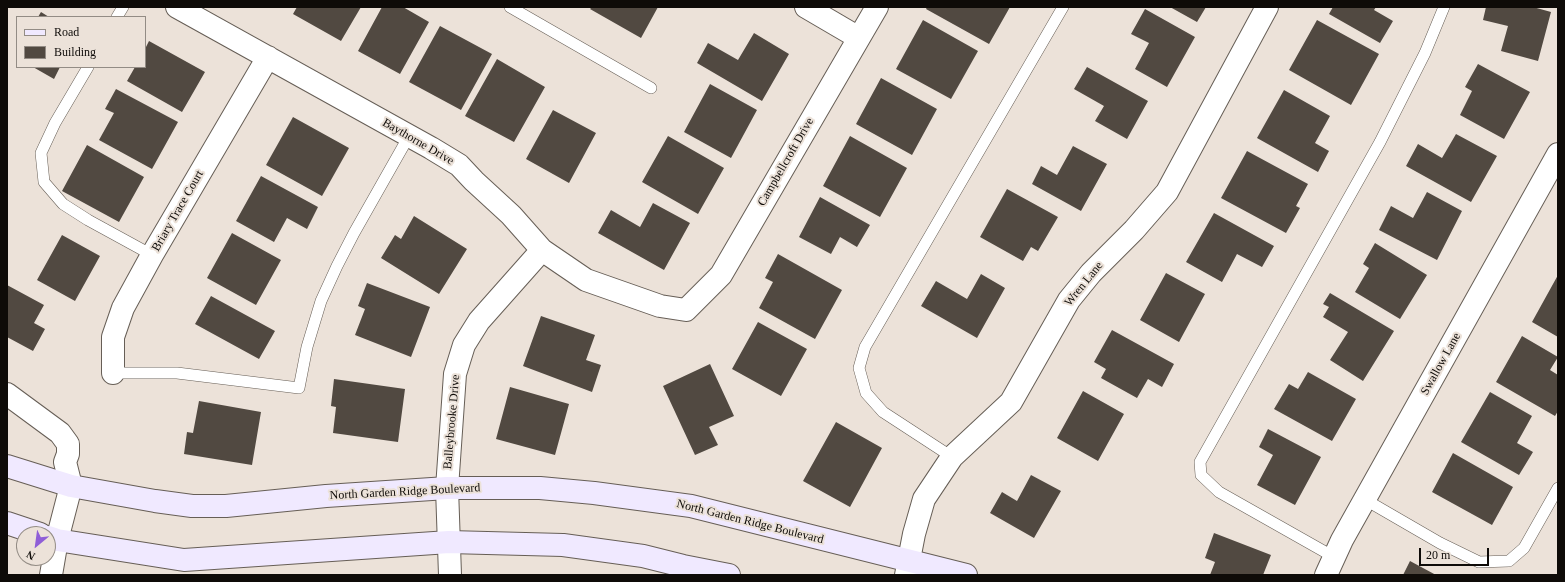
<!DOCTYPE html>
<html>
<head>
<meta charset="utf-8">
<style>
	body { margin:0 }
	#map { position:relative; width:1565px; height:582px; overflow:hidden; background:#ece2d9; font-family:Georgia,serif }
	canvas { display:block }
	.frame { position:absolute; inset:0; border:8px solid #0e0b08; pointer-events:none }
	.legend { position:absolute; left:16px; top:16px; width:130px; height:52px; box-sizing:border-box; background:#ece2d9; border:1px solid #938c85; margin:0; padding:5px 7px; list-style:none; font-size:12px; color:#0e0b08 }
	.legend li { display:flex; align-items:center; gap:8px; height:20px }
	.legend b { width:20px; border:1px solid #938c85 }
	.north { position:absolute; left:16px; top:526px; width:40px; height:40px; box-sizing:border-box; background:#ece2d9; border:1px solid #938c85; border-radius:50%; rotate:209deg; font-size:11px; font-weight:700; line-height:16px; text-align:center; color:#0e0b08 }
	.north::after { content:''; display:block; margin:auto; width:14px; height:18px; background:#8f5ed7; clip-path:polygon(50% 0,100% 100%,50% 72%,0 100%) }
	.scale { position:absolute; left:1419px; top:548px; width:70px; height:18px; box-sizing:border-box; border:2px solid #0e0b08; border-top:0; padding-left:5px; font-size:12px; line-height:14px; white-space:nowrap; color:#0e0b08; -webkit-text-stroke:3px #ece2d9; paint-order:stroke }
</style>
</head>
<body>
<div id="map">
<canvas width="1565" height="582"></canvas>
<div class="frame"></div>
<ul class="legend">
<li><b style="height:5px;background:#f0e9ff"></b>Road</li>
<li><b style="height:11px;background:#514941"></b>Building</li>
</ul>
<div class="north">N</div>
<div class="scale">20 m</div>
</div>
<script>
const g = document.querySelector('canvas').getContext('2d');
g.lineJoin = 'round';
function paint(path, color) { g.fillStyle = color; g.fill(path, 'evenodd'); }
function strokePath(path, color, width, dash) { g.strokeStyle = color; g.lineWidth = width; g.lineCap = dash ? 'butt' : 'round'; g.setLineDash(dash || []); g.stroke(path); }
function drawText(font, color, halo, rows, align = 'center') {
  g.font = font + ' Georgia,serif'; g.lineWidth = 4; g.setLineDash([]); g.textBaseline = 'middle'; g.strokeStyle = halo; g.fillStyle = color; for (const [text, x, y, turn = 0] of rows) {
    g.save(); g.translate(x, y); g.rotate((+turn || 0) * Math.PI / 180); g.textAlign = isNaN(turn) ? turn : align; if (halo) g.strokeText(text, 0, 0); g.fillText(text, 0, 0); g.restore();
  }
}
paint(new Path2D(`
	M297,7H361L341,41L293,14Z
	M382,7H403L429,22L400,74L358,51Z
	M592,7H658L641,38L590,9Z
	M927,7H1010L989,44L926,9Z
	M1170,7H1206L1197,22Z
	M1333,7H1376L1374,10L1393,21L1380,43L1329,14Z
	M1486,7H1533L1551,12L1538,61L1501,51L1508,26L1483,20Z
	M1145,9L1195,37L1167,87L1135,69L1149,43L1131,34Z
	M41,12L49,17H38Z
	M923,20L978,51L951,99L896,69Z
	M1317,20L1379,54L1351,105L1289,70Z
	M440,26L492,54L461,110L409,82Z
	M754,33L789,54L762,101L697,63L708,43L738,60Z
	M149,41L205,72L182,112L127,81L135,67H145V49Z
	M497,59L545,87L514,142L465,116Z
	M1478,64L1530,92L1504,139L1460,115L1472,91L1465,87Z
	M33,67H60L54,79Z
	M1087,67L1148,101L1127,139L1095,121L1104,106L1074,89Z
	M881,78L937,109L912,155L856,124Z
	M710,84L757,110L731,158L684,132Z
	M116,89L178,122L152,169L99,140L114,113L105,109Z
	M1284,90L1330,116L1315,143L1329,151L1318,172L1257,138Z
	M553,110L596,133L569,183L526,159Z
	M293,117L349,148L322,196L266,165Z
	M1456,134L1497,156L1471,202L1406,166L1418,144L1442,158Z
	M668,136L724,168L698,214L642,182Z
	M850,136L907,168L880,217L823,186Z
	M87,145L144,177L119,222L62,191Z
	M1073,146L1107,164L1081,211L1032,184L1041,166L1057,175Z
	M1247,151L1308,184L1296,206L1300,208L1286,233L1221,198Z
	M261,176L318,207L307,229L287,218L274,242L236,221Z
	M1007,189L1058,217L1038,251L1031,247L1023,261L980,237Z
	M1427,192L1462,211L1437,260L1379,230L1391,206L1413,218Z
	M820,197L870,225L857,247L840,237L831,254L799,237Z
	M653,203L690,223L664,270L598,233L611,210L640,227Z
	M1214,213L1274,246L1262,267L1237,254L1222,282L1186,262Z
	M414,216L467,249L439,294L381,258L395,235L401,239Z
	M232,233L281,260L256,305L207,278Z
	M62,235L100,256L75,301L37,280Z
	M1375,243L1427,275L1400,319L1355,292L1369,268L1363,264Z
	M778,254L842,290L815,339L759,308L773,282L765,278Z
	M1166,273L1205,294L1179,342L1140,320Z
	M981,274L1005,288L977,338L921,306L936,281L967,299Z
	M1558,275V337L1532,322Z
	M367,283L430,307L411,357L355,335L365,309L358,306Z
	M7,285L44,305L34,323L45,329L33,351L7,337Z
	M1330,293L1394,331L1363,381L1330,360L1348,332L1323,317L1329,307L1323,304Z
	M211,296L275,331L259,359L195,324Z
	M541,316L595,335L586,360L601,365L592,392L523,366Z
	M758,322L807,349L781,396L732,369Z
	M1112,330L1174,364L1162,387L1148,379L1137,398L1101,378L1106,369L1094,362Z
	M1522,336L1558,357L1550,370L1558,375V411L1555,416L1496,382Z
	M710,364L734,416L709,427L718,445L695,455L663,386Z
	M1308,372L1356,399L1332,441L1274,409L1289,384L1298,389Z
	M334,379L405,389L398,442L333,433L336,407L331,406Z
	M510,387L569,404L555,455L496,439Z
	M1083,391L1124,414L1098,461L1057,438Z
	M1490,392L1532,416L1517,443L1533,452L1519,475L1461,442Z
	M199,401L261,412L252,465L184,454L187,432L193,433Z
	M836,422L882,448L850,507L803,481Z
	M1268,429L1321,457L1295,505L1257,485L1273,455L1259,447Z
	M1453,453L1513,487L1492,525L1432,492Z
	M1031,475L1061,491L1034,538L990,513L1002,492L1017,501Z
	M1214,533L1271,555L1263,575H1210L1215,562L1205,558Z
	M1410,561L1436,575H1403Z`), '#514941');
const lane = new Path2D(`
	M510,7L651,88
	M117,17L123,7
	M88,67L55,123L41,153L44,182L63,204L88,220L152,255
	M113,373H177L299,388L307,347L321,301L337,266L354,233L409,136
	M952,457L883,412L866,393L859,368L865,347L1063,7
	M1364,499L1440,543L1479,562L1509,561L1524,548L1558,488
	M1334,557L1219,492L1201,475L1200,462L1380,142L1425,53L1444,7`);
const street = new Path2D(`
	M177,7L431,148L459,165L474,181L511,215L542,250L586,280L660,306L686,310L721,275L877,7
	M806,7L859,38
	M113,373V337L123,308L152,255L268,57
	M7,394L60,433L68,444V454L65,462L71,486L57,540L51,575
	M450,575L447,488L455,374L464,345L479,321L542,250
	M906,575L914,534L924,499L952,457L1011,402L1069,300L1091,273L1134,230L1167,192L1267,7
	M1326,575L1342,540L1558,154`);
const secondary = new Path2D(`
	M7,466L71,486L155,501L192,506H226L326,496L447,488H540L594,493L691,506L966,575
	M7,523L40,534
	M48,537L57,540L184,560L449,542L563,545L643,556L683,566L729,575`);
strokePath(lane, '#665e56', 12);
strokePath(street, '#665e56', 24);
strokePath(secondary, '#665e56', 24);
strokePath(lane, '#fff', 11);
strokePath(street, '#fff', 22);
strokePath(secondary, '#f0e9ff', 22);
drawText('12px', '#0e0b08', '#ece2d9', [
	["Baythorne Drive",418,142,30],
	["Campbellcroft Drive",786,162,-60],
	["Briary Trace Court",178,211,-60],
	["Wren Lane",1084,284,-51],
	["Swallow Lane",1441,364,-61],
	["Balleybrooke Drive",452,422,-85],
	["North Garden Ridge Boulevard",405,492,-3],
	["North Garden Ridge Boulevard",750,522,14]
]);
</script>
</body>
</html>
